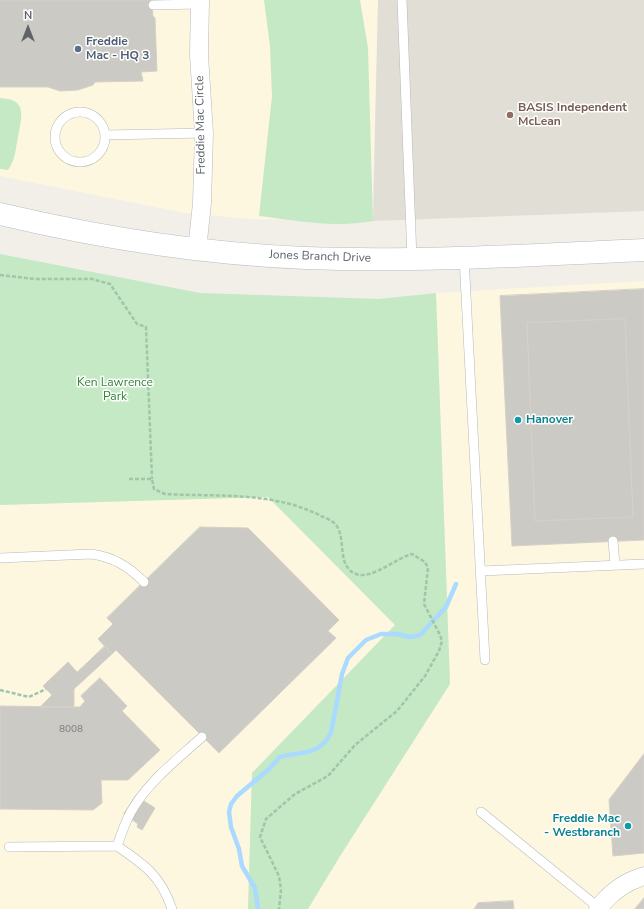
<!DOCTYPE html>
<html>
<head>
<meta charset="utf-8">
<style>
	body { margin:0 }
	#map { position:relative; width:644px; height:909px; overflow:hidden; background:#f1efe8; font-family:"Nunito Sans",sans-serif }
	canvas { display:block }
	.north { position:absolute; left:8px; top:8px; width:40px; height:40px; -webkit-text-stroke:3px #fff; paint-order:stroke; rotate:0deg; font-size:11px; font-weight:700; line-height:16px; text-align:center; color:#5f6368 }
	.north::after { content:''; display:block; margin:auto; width:14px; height:18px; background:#5f6368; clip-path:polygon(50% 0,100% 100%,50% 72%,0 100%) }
</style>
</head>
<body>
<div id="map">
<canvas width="644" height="909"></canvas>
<div class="north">N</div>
</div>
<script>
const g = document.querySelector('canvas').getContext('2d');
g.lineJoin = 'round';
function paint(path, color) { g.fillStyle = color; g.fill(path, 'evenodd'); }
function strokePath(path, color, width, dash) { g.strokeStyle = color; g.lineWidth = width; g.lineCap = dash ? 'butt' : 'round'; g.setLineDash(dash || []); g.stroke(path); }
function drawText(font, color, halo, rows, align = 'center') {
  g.font = font + ' "Nunito Sans",sans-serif'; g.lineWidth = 3; g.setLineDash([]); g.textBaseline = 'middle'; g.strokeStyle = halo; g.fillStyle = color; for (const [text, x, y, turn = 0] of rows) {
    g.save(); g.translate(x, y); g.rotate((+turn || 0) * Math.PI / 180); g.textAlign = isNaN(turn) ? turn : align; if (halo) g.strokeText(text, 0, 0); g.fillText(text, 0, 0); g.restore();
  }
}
paint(new Path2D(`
	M0,0H378L372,221L250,219L185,213L0,176Z
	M644,281V909H307L450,684L436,293Z
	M268,497L395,625L252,773L248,909H0V505Z`), '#fef7e0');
paint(new Path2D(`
	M378,0H644V211L373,221Z`), '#e1ded6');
paint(new Path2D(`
	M264,0H360L368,48L373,221C334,228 298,221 259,216L272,96L270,46Z
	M0,98C29,99 21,118 18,137C15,151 16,158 8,170L0,169Z
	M0,254L200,293L379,299L436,293L450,684L340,856L308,909H248L252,773L395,625L268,497L0,505Z`), '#c5e8c5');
strokePath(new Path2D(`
	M258,909L255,888L242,866L239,849L231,827L229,812L231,804L237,796L269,769L280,757C303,751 319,756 331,733L342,674L348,658L366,640L381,634H397L410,637L420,635L446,607L456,584`), '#aadaff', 4.5);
const building = new Path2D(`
	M0,0H152L153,16L155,18L157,71L141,72L143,81L95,82L93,85L78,90L60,91L48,87H0Z
	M644,289V540L512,546L500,296ZM625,319L633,517L535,521L527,323Z
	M625,319L633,517L535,521L527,323Z
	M200,527L248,528L339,620L328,631L336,638L219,753L116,650L112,654L98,639L113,624L107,618Z
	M105,646L112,654L74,689V707H40L52,695L43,686L68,662L77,672Z
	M100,678L127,706L122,711L160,750L128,780H101L102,803L93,810L0,809V706L80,707L85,701L81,696Z
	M644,754V853L613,856L609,800Z
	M136,796L155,808L142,830L137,827L138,824L124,814Z
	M644,898V909H635Z
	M513,901L514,909H474L478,903Z`);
paint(building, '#cccac5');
strokePath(building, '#d6d1c6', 1);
const lane = new Path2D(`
	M402,0L412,259
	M153,5L200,4
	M55 137a25 25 0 1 1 50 0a25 25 0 1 1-50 0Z
	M105,135L204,133
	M464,257L485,660
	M613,541L615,565
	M0,558L91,554C113,557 128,566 144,582
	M481,571L644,564
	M481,812L599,908
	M9,847L117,846
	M172,909C161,876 145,865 117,846C122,833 126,818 134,807C151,779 179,758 202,737`);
const street = new Path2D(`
	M197,250L202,203L204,133L199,55L200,0
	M598,909C610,892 624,882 644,876`);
const secondary = new Path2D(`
	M0,214C101,238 202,254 306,258C418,262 531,255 644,250`);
strokePath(lane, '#b5b8bc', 10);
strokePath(street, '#b5b8bc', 19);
strokePath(secondary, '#b6babf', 23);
strokePath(new Path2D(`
	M0,275L35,279H92L110,284L137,324L146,327L152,479
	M129,479H152L154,489L165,494C218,497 273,491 321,516C326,518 333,521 336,525C347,540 336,566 356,574C372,580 396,558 412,554L425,562L428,568L424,604L440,635L442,641L439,651L425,676L397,711L355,745L328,776L295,794L266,819L260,837L279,876L281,890L279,909
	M0,690L29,697L46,689`), '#9cc7a9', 2.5, [4, 2]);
strokePath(lane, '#fff', 9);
strokePath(street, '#fff', 18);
strokePath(secondary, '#fff', 22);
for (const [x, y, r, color] of [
	[78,49,4,"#5c6f8a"],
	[510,115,4,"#8d6e63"],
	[518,420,4,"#0f9aa8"],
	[628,826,4,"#0f9aa8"]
]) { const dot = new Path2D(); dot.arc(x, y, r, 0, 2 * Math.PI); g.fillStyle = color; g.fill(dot); strokePath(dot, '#fff', 1.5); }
drawText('10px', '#7a7d7f', null, [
	["8008",71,730]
]);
drawText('bold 12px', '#4e5e75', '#fff', [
	["Freddie",86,42],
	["Mac - HQ 3",86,56]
], 'left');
drawText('bold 12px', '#785e54', '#fff', [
	["BASIS Independent",518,108],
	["McLean",518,122]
], 'left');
drawText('12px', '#5f6368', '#fff', [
	["Freddie Mac Circle",201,125,-91],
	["Jones Branch Drive",320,257,2]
]);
drawText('12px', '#348238', '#fff', [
	["Ken Lawrence",115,383],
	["Park",115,397]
]);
drawText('bold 12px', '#0d838f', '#fff', [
	["Hanover",526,420],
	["Freddie Mac",620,819,"right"],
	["- Westbranch",620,833,"right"]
], 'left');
</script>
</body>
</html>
